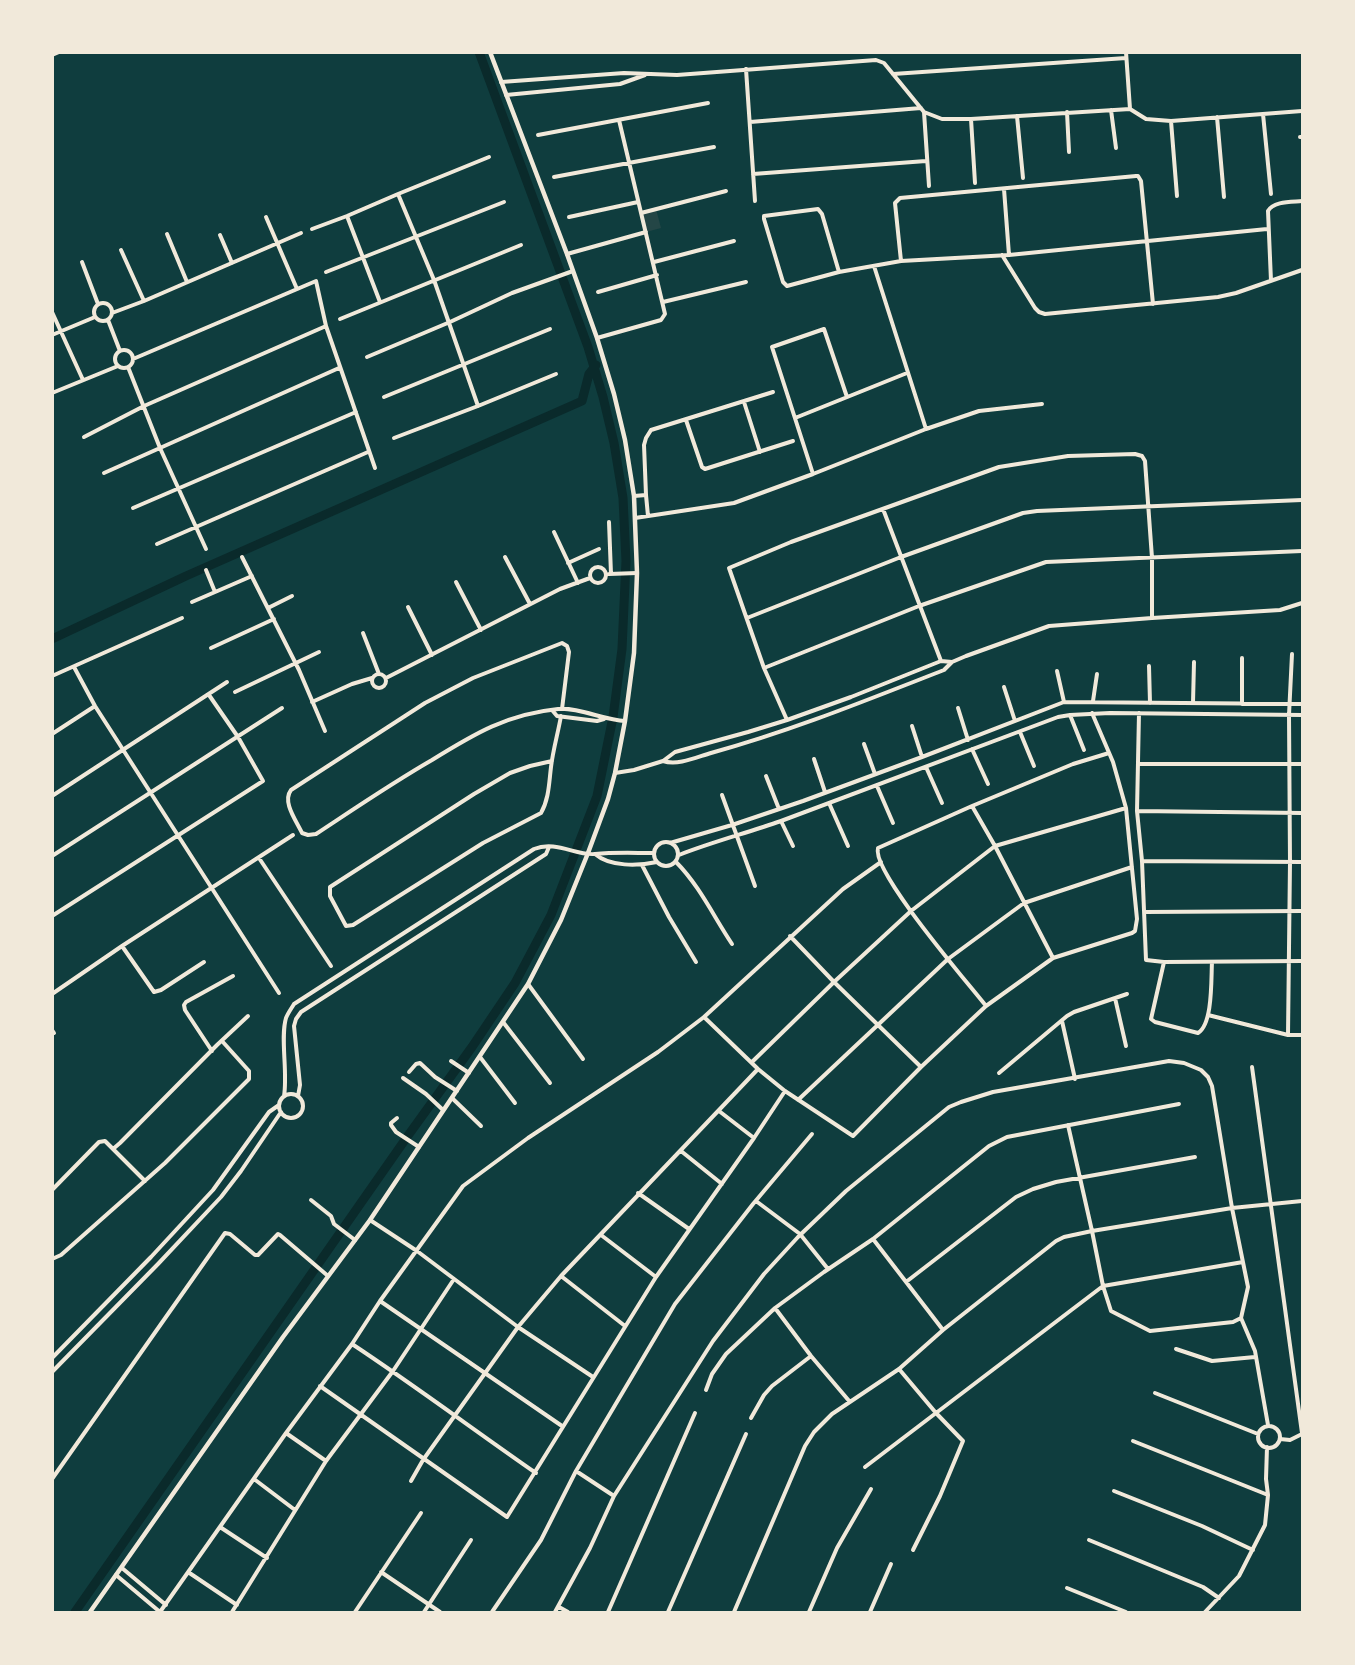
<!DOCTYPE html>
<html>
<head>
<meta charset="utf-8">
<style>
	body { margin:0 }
	#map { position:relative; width:1355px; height:1665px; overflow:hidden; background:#0f3d3e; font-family:"PT Sans",sans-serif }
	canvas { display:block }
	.frame { position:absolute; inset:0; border:54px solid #f1e9da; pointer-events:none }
</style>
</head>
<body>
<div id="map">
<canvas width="1355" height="1665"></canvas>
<div class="frame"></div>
</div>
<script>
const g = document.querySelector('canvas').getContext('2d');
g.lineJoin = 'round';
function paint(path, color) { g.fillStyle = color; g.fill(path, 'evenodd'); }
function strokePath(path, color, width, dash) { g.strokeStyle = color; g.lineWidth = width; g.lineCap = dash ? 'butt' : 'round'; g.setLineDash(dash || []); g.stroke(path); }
paint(new Path2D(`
	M656,209L661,228L646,232L641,213Z`), '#244646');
strokePath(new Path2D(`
	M52,639L186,576L582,401L589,374L596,365
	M75,1612L407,1137L472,1047L515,983L551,915L597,796L613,717L622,649L626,561L623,498L614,443L603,397L588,347L479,52`), '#0a2a2b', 9);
strokePath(new Path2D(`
	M1126,52L1130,109
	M52,55L59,52
	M746,69L755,201
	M893,74L1126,58
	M501,82L624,73L677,75L876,60L884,63L924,112L942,119H971L1130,109L1146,119L1171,121L1302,111
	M506,95L620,84L645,75
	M1111,110L1116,148
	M924,112L929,186
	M1067,112L1069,152
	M1263,114L1271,194
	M1017,116L1023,178
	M1217,117L1224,197
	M971,119L975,183
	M1171,121L1177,196
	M750,122L921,108
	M538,135L708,103
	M1300,137H1302
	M753,174L926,161
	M554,177L714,147
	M1004,189L1009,255
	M398,194L489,157
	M641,213L726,191
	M347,216L380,302
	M266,217L297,289
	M569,217L638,202
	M312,229L347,216L398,194L434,280L478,406
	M167,234L187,282
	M220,235L232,263
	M121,250L144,301
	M567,254L646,232
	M1002,255L1035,308L1039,312L1045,314L1218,297L1236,293L1302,270
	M901,261L895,203L900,198L1136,176H1138L1141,181L1153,304
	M82,262L98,304
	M654,262L734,241
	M874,266L926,429
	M326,272L504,202
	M839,272L822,214L818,209L764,216V219L783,282L787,286L839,272L901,261L1009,255L1267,229
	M1271,281L1268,211C1273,201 1292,202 1302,201
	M598,292L657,275
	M663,302L746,282
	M94 312a9 9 0 1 1 18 0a9 9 0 1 1-18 0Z
	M52,312L83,380
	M112,313L144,301L301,233
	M340,319L521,245
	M108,320L120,351
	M52,335L95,317
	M597,338L661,320L665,314L619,120
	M115 359a9 9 0 1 1 18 0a9 9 0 1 1-18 0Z
	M367,357L450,322L512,293L573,271
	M133,359L316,281L326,326L375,468
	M128,367L160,448L206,549
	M52,393L118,366
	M384,397L550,329
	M744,402L760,452
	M795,418L907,373
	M686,420L702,467L705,469L793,441
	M84,437L144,406L326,326
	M394,438L478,406L556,374
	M104,473L339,368
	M813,474L772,347L824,329L847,397
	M646,495L648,516
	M634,496L646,495L644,445L646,438L651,430L773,392
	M133,508L356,412
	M883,509L941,661
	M635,518L734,503L813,474L926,429L979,411L1042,404
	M609,522L611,574
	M554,532L578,583
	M157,544L368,452
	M242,557L299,670L325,731
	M505,557L530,604
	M568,563L599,549
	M590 575a8 8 0 1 1 16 0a8 8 0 1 1-16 0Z
	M206,570L215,592
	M609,574L637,573
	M456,582L481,630
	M192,602L252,576
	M408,607L432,655
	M268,608L292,596
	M747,618L901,557L1023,513L1037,511L1302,500
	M363,633L379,674
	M211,648L274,619
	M1242,658V704
	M1149,666L1150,703
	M74,667L95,706L279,993
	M764,668L919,606L1046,562L1302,551
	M1057,671L1064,702
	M372 681a7 7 0 1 1 14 0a7 7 0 1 1-14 0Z
	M52,676L182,618
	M386,678L560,589L590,578
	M1004,687L1015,721
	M235,692L319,652
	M1093,701L1097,674
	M312,702L352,684L372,678
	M1193,703L1194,662
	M958,708L968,740
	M562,709L569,652L567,646L562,643L473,678L425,703L291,790C282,802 296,820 302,833L308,835L316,834C354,809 392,783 432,760C474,734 507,714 558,709C578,707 604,720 625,721
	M552,710L557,716L597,721L604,719
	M1139,713L1137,811L1142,861L1146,960L1164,962L1302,961
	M1070,715L1084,750
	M787,720L764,668L729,568L791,542L999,467L1068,456L1135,454L1142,456L1145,461L1152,558V618
	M912,726L922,757
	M1020,732L1034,766
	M52,734L95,706
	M864,744L875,774
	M972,749L988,784
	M814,759L825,792
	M552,761L530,766L510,773L474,794L330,887V896L346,926L353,925L483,843L541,813C549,799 549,783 551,767C553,750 558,733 561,716
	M663,761C678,766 697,757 711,753C791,731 867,700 944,670L952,662L966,656L1049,626L1152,618L1280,610L1302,603
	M1139,764H1302
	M926,767L942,803
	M615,773L634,770L663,761L675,752L748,732L787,720L851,697L941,661L952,662
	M766,776L779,809
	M877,786L893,823
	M722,795L755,886
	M52,796L227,682
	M829,803L848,846
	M972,806L995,846L1053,958
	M1137,811L1302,813
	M781,821L793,846
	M654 854a12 12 0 1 1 24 0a12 12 0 1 1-24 0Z
	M670,843L732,825L803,801L922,757L1064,702L1302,704
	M595,854C610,867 638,866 657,862
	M679,855C712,842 747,833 781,821L1058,717L1070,715L1110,713L1302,715
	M52,856L282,708
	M259,858L331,966
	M1142,861L1302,862
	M676,862C699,885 714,917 732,944
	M642,865L669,917L696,962
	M1145,912L1302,911
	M52,916L263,781L238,737L209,695
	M790,936L834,982L921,1067
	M122,946L154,992L161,990L204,962
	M1164,962L1151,1019L1155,1022L1198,1033C1213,1024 1211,979 1212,962
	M528,984L583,1059
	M52,994L122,946L293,835
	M1115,998L1126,1046
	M986,1006C968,983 871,871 878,848L972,806L1073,764L1109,753
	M1208,1015L1288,1035H1302
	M704,1017L758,1069L785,1091L853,1136L921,1067L986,1006L1053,958L1132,933L1135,931L1137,919L1126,808L1113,762L1092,713
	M1062,1021L1075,1079
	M503,1022L550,1083
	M52,1030L54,1033
	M1288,1035L1290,862L1289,715L1292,654
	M212,1051L185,1010L184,1005L186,1002L233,976
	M480,1057L515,1103
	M451,1061L469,1073
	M752,1062L834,982L911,911L995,846L1126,808
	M1252,1067L1302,1433
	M409,1072L416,1064L420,1063L435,1077L457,1091
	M999,1073L1067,1016L1074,1012L1127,994
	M403,1078L426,1094L443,1110
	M279 1106a12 12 0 1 1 24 0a12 12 0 1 1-24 0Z
	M284,1096C288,1072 280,1038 286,1018C288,1013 291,1009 294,1004L534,849C556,840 576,856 595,854C614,852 634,853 653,853
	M298,1096L300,1085L294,1026L296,1019L301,1012L546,854L549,847
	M452,1098L481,1126
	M798,1100L948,959L1024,903L1132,867
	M719,1111L754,1138
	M397,1118L391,1123V1125L396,1132L419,1147
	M1068,1125L1092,1231L1103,1286L1111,1311L1150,1331L1233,1322L1241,1318
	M113,1149L145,1181
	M681,1151L722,1184
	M52,1190L99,1142L105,1141L113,1149L120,1143L217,1045L248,1016
	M638,1193L689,1229
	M311,1200L331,1216L334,1224L355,1240
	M756,1201L800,1234L828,1269
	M370,1220L417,1251L518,1327L593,1377
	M601,1235L656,1277
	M873,1239L943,1330
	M52,1259L61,1255L165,1163L249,1079V1071L222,1041
	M561,1276L625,1326
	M906,1282L1016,1197L1033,1189L1056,1182L1195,1157
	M380,1301L562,1426
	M775,1308L811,1356L850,1402
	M352,1344C414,1385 474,1430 536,1473
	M1176,1349L1212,1361L1255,1357
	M52,1358L151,1257L213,1190L269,1112L279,1105
	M899,1369L936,1413L963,1441L940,1496L913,1550
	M52,1372L158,1264L221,1197L241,1171L281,1112
	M320,1386L507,1517L656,1277L754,1138L785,1091
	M706,1390L712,1374L726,1354L775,1308L824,1272L873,1239L989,1146L1007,1137L1179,1104
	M1155,1393L1258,1434
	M751,1418L764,1395L772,1386L811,1356
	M1258 1437a11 11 0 1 1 22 0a11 11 0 1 1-22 0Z
	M286,1433L326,1461
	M1280,1439L1290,1440L1302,1434
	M1133,1441L1268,1495
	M865,1467L1103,1286L1243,1262
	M576,1471L614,1496
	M52,1479L225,1233L230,1234L255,1255H258L278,1234L280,1235L328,1276
	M254,1479L295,1510
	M411,1481L423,1460L518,1327L561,1276L758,1069
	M1114,1491L1202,1526L1253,1550
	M220,1527L267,1558
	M1089,1540L1203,1587L1219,1598
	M122,1568L166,1605
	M188,1572L237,1605
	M381,1572L440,1612
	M116,1575L160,1612
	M1067,1588L1126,1612
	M559,1607L568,1612
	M160,1612L286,1433L352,1344L380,1301L463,1186L528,1138L658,1052L704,1017L843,889L881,862
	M232,1612L326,1461L393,1371L454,1279
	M355,1612L421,1513
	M424,1612L471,1540
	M492,1612L541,1540L576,1471L675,1304L753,1204L812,1134
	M555,1612L590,1548L614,1496L713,1341L764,1274L798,1237L846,1191L949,1107L961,1102L993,1092L1169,1061L1184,1063L1201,1070L1208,1077L1212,1086L1232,1208L1248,1287L1241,1318L1255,1351L1268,1425
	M608,1612L695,1413
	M668,1612L746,1434
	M734,1612L805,1446L814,1432L832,1414L899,1369L943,1330L1056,1241L1064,1237L1092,1231L1232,1208L1302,1201
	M809,1612L837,1548L871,1489
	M870,1612L891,1564
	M1205,1612L1239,1576L1265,1525L1268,1495L1266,1479L1267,1447`), '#f1e9da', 4);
strokePath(new Path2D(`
	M90,1612L283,1337L370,1220L528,984L561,920L588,853L608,799L615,773L625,721L634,653L637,573L634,496L625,440L614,394L597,338L567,254L490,52`), '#f1e9da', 4.5);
</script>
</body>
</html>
